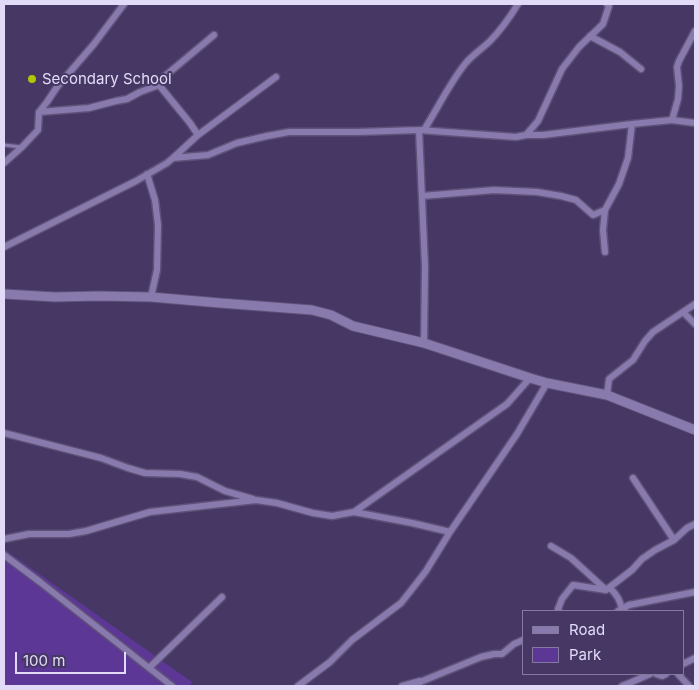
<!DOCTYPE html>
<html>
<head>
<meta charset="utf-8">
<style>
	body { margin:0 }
	#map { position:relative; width:699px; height:690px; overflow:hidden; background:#463764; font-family:Inter,sans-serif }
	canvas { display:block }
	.frame { position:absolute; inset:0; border:5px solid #e2dbf7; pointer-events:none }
	.legend { position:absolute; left:522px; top:610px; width:162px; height:65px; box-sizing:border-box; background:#463764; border:1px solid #84799f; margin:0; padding:6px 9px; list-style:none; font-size:15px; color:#e2dbf7 }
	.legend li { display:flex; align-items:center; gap:10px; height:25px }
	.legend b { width:25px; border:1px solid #84799f }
	.scale { position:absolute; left:15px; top:652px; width:111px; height:22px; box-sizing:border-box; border:2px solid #e2dbf7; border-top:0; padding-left:6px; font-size:15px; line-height:18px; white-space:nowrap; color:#e2dbf7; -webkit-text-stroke:4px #463764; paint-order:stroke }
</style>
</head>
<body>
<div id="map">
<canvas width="699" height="690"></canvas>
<div class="frame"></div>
<ul class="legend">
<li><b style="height:6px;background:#897aad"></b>Road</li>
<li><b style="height:14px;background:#5c3796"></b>Park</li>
</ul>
<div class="scale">100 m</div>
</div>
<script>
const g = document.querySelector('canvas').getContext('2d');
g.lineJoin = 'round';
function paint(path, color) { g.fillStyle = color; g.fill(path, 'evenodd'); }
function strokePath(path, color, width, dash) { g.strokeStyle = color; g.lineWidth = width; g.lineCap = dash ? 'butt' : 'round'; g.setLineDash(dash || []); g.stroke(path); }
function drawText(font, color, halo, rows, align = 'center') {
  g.font = font + ' Inter,sans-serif'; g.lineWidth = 4; g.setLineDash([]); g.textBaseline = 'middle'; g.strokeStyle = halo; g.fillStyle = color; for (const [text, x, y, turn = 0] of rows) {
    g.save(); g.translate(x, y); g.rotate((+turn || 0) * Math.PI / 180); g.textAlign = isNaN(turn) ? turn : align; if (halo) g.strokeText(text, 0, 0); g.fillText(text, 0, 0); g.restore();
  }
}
paint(new Path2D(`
	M4,549L192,682L190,686H4Z`), '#5c3796');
const lane = new Path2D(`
	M4,145L21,147`);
const street = new Path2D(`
	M590,36L620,52L641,69
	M159,85L190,123L198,135
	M39,112L89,108L116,101L127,99L140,92L159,85L165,76L214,35
	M672,120L678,99L679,86L677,67L679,61L695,31
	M419,130L425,267L424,343
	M424,130C438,108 449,84 465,64C472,55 482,49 490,41C501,30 510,17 518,4
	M526,135L538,121L562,69L579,47L603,24L609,6L607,4
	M173,158L198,135L276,77
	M4,163L22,147L38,130L39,112L47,102L57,87L94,44L124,4
	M147,174L155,200L158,225L157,270L151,297
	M422,196L494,190L537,192L561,196L576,200L593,215L605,210
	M4,247L136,181L167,163L173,158L208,155L237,143L267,136L289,132H358L419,130L516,137L526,135H543L632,124L672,120L695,123
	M605,252L603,230L605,210L619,184L628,158L632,124
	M683,312L695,324
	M607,395L609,379L633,360L645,341L653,332L695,304
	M4,433L101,458L128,468L145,473L180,474L197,477L225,491L253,499
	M633,478L674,540
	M354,512L507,404L530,378
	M4,539L29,534H69L86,531L150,512L256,500L277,503L313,513L332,516L354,512L412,523L450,532
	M551,546L571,558L605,589
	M4,555L40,582L172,686
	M610,588C617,595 621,601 622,611
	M559,611L558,609L562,599L573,585L606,590L632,570L642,559L655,550L674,540L687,528L695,524
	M618,611C623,610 625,607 629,605L695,592
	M683,664L695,658
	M149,668L222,597
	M656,674L662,676L666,674
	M678,674L689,686
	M298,686L330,662L352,640L401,603L416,584L426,571L450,532L517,434L547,383
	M402,686L420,681V682L481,657L494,654H502L514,644L523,640
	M622,686C632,682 641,678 650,674`);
const secondary = new Path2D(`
	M4,294L55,297L98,296L151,297L220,303L312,310L331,315L353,326L424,343L530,378L547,383L607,395L695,430`);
strokePath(lane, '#5f5279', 5.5);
strokePath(street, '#5f5279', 9);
strokePath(secondary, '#5f5279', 11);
strokePath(lane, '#897aad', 3);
strokePath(street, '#897aad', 6);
strokePath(secondary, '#897aad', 9);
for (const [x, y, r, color] of [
	[32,79,5,"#afc505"]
]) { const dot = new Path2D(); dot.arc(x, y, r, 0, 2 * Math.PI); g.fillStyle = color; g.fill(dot); strokePath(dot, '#463764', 2); }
drawText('15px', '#e2dbf7', '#463764', [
	["Secondary School",42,79]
], 'left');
</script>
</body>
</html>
